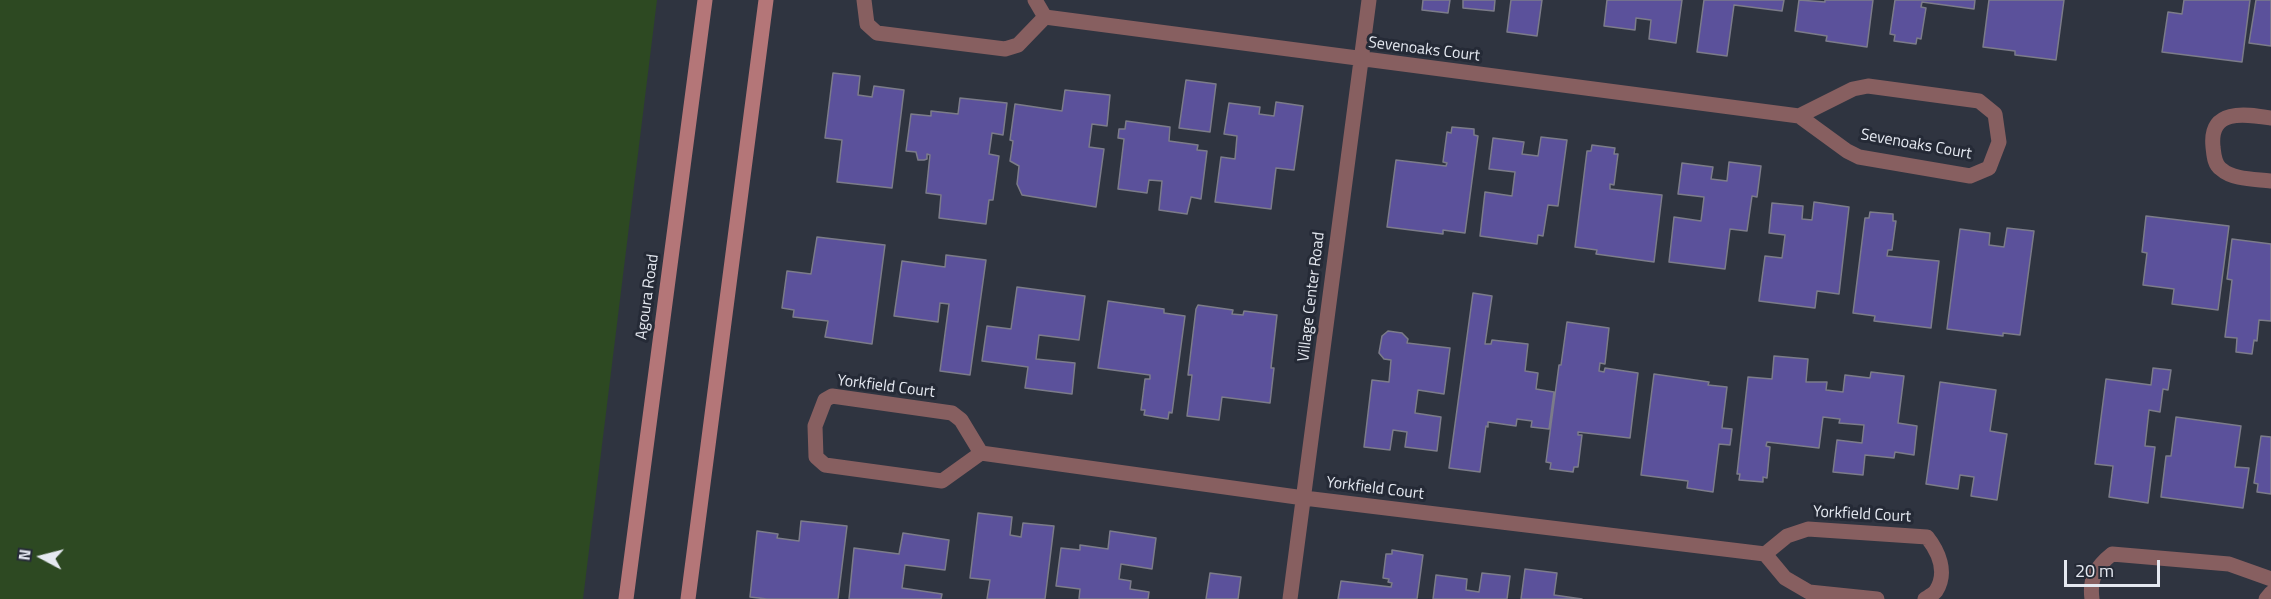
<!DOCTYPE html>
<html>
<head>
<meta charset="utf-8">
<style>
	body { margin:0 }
	#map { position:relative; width:2271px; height:599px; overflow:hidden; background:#2f3440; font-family:"Titillium Web",sans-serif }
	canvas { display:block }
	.north { position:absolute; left:12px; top:527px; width:60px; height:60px; -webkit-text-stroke:4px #252a36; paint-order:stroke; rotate:277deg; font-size:16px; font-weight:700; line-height:24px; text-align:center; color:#e5e9f1 }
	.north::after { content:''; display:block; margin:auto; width:21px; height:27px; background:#e5e9f1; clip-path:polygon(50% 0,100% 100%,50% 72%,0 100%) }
	.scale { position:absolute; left:2064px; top:560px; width:96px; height:27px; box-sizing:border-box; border:3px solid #e5e9f1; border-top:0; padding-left:8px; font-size:18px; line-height:21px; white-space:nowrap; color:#e5e9f1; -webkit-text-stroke:4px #252a36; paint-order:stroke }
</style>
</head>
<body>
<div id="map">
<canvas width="2271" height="599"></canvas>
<div class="north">N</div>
<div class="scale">20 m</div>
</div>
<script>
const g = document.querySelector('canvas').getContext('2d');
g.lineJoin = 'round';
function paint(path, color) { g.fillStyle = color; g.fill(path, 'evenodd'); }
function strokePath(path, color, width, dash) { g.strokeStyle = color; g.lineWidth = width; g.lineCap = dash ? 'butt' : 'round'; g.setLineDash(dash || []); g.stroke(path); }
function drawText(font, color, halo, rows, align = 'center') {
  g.font = font + ' "Titillium Web",sans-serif'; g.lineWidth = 6; g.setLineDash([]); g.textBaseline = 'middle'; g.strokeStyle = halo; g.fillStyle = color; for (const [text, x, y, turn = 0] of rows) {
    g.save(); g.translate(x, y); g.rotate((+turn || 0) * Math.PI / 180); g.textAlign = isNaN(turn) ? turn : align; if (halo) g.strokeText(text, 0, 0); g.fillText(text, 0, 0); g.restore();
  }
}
paint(new Path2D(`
	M0,0H657L583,599H0Z`), '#2d4922');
const building = new Path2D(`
	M1423,0H1450L1448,13L1422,10Z
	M1463,0H1495L1494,11L1463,8Z
	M1511,0H1542L1537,36L1507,32Z
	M1607,0H1682L1676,43L1649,39L1651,20L1636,18L1635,30L1604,26Z
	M1704,0H1784L1782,11L1734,5L1727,56L1697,52Z
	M1799,0L1825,2V0H1873L1867,47L1826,41L1827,36L1795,31Z
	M1895,0H1975L1974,9L1922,2L1921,7L1926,8L1921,39L1917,38L1916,44L1894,41L1895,35L1890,34Z
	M1989,0H2064L2056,60L2015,55V51L1983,47Z
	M2184,0H2250L2242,62L2162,52L2168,12L2182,14Z
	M2256,0H2271V46L2249,43Z
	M833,73L860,76L858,95L872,97L874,86L904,90L892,188L837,182L842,140L825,138Z
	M1186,80L1216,84L1210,132L1179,128Z
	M1065,90L1110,95L1107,126L1092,124L1089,147L1104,149L1096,207L1022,195L1017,184L1019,166L1010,161L1013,141L1010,140L1015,104L1062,111Z
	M960,98L1007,103L1003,135L992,133L989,154L999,156L993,200H989L986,224L939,218L941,195L926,193L930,155L927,154V159L924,160H918L916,152L906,151L911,114L931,116V111L958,114Z
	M1276,102L1303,106L1294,170L1276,168L1271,209L1215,202L1221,157L1235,159L1237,136L1224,134L1229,103L1260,107L1259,114L1274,116Z
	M1126,121L1170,127L1169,141L1198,145L1197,150L1207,151L1201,199L1191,197L1187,214L1159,210L1162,181L1149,180L1147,193L1118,189L1124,139L1118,138L1119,129H1125Z
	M1452,127L1474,129V135L1478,136L1465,233L1443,230V234L1387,227L1396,160L1446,166L1447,163L1443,162L1447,132L1451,133Z
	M1541,137L1567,140L1558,206L1548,205L1543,236L1538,235L1537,244L1480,236L1485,192L1512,196L1515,172L1489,169L1493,138L1524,142L1522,154L1538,156Z
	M1592,145L1615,148L1614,154H1618L1614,185L1610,184V189L1662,195L1654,262L1596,254L1597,250L1575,247L1587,151H1591Z
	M1729,162L1761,166L1757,197L1752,196L1747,231L1730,229L1725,269L1669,262L1674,217L1701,221L1704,197L1678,194L1682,163L1713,167L1711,179L1727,181Z
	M1814,202L1849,207L1839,294L1817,291L1815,308L1759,301L1765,256L1782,258L1785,235L1769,233L1772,203L1803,206L1802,219L1812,220Z
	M1870,212L1893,214V221H1896L1892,250H1888L1887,256L1939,261L1931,328L1874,321L1875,316L1853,313L1865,218H1869Z
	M2146,216L2229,226L2218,310L2172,304L2174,289L2143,285L2147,253L2142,252Z
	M2007,228L2034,231L2020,335L2003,333V336L1947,329L1960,229L1990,233L1989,245L2004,247Z
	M817,237L885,245L872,344L825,337L828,321L793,317L794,310L782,308L787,271L811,274Z
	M2232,239L2271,244V321L2259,320L2257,341L2254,340L2252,354L2236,352L2237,338L2225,337L2232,280L2227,279Z
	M946,255L986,260L970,375L940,371L949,304L940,303L938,322L894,316L902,261L945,267Z
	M1017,287L1085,296L1079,340L1039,335L1036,359L1075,363L1072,394L1025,388L1028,367L982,361L987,326L1011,329Z
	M1473,293L1492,296L1485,344H1491L1492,340L1528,344L1525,371L1538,373L1536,389L1554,392L1549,429L1531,427L1532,421L1517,419L1516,426L1488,422V427L1486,426L1480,472L1449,468Z
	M1108,301L1164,309V313L1185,316L1172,413L1169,412L1168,419L1144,415L1145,410H1141L1145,379H1150V375L1098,368Z
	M1198,305L1233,310L1232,314L1243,315L1244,311L1277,315L1271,368H1274L1270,403L1222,397L1219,420L1187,416L1192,375H1188L1196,309Z
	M1567,322L1609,328L1605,364L1600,363L1599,371L1604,372L1605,368L1638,373L1630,438L1578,432V435H1582L1578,467H1574L1573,472L1550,469L1551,463L1546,462L1559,365H1561Z
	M1388,331L1402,333L1408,339L1407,343L1450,348L1444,394L1418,390L1415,413L1441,417L1437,451L1405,447L1407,432L1393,430L1390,450L1364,447L1372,380L1389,382L1391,360L1384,359L1379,353L1382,336Z
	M1774,356L1808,359L1806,382H1827L1826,390L1843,392L1845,375L1870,378L1871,372L1904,376L1898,423L1917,426L1914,455L1895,452L1894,458L1865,455L1863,475L1833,472L1837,440L1862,443L1864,425L1839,423L1840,419L1823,417L1819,448L1767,442L1766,446L1770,447L1767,478L1763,477V482L1739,480L1740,474H1737L1748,377L1772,379Z
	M2153,368L2171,370L2168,390L2163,389L2160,412L2149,410L2145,446L2155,447L2148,503L2109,497L2113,466L2095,464L2106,379L2151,385Z
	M1654,374L1709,382L1708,385L1727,387L1722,428L1732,429L1730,445L1719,444L1713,492L1687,488L1688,481L1641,475Z
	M1940,382L1996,390L1990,431L2007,434L1997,500L1971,496L1974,477L1960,475L1958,489L1926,484Z
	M2176,417L2241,426L2235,467L2249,468L2243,508L2161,497L2166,456H2171Z
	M2261,436L2271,437V494L2257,492L2258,484L2254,483Z
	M978,513L1012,517L1010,535L1021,537L1023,523L1054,526L1045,599H987L990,580L970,578Z
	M801,521L847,526L838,599H767L750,597L757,531L778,534L777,538L799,541Z
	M1110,531L1156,538L1152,569L1121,564L1119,579L1131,581L1130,589L1149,592L1148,599H1079L1080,589L1056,586L1061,548L1080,550V545L1108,549Z
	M903,533L949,540L945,570L905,565L902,588L942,594L941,599H849L854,548L899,554Z
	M1392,550L1423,555L1417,599H1338L1341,581L1391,587L1392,583L1388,582L1389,579L1383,578L1386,554H1392Z
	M1525,569L1557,573L1554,595L1582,599H1521Z
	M1210,573L1241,577L1238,599H1206Z
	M1482,573L1510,576L1507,599H1433L1436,575L1467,579L1466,590L1479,592Z`);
paint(building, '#5b519b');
strokePath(building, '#7c7c8a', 1.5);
strokePath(new Path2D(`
	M864,0L867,24L877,33L1005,49L1018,45L1045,17
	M1035,0L1045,17
	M1045,17L1799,116L1847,151L1859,157L1970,176L1989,168L1999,142L1995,114L1979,101L1868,86L1853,89L1799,116
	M2271,118C2245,114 2209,108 2213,147C2214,155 2214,164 2221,169C2233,180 2256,179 2271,181
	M981,453L961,420L952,413L832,396L825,400L815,426L816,457L825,465L942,481L981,453L1304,498L1765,554L1785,578L1809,592L1877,599
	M1765,554L1787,536L1808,529L1927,537C1938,551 1948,572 1936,591C1934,594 1928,597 1925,599
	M1290,599L1369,0
	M2092,599C2089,578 2097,566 2112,554L2229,564L2271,579
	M2266,599L2271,593`), '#875f60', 15);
strokePath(new Path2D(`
	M626,599L705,0
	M688,599L766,0`), '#b47678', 15);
drawText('16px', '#e5e9f1', '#252a36', [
	["Sevenoaks Court",1424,50,7],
	["Sevenoaks Court",1916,145,10],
	["Agoura Road",648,297,-82],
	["Village Center Road",1312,297,-83],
	["Yorkfield Court",886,387,7],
	["Yorkfield Court",1375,489,7],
	["Yorkfield Court",1862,515,3]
]);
</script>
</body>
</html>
